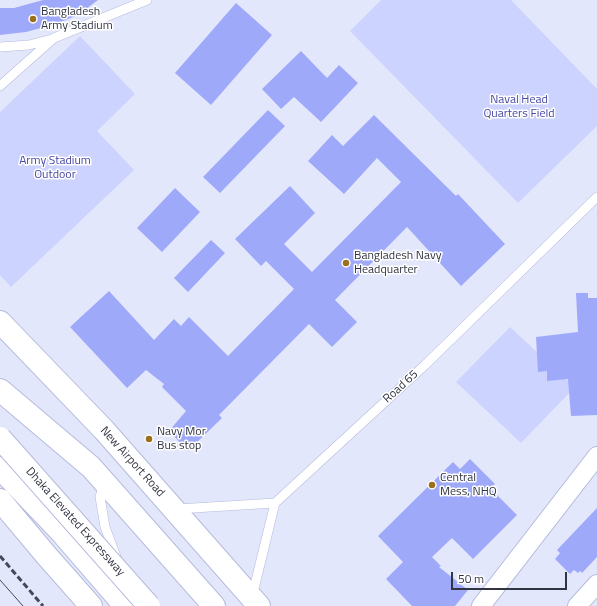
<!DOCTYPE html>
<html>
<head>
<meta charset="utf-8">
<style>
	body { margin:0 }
	#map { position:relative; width:597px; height:606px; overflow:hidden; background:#e3e7fc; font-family:"Titillium Web",sans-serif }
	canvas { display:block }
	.scale { position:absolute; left:451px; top:572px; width:116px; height:18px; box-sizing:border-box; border:2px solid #313441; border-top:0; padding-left:5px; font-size:12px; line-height:14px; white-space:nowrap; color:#313441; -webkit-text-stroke:3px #fff; paint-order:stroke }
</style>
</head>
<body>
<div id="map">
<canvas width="597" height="606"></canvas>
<div class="scale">50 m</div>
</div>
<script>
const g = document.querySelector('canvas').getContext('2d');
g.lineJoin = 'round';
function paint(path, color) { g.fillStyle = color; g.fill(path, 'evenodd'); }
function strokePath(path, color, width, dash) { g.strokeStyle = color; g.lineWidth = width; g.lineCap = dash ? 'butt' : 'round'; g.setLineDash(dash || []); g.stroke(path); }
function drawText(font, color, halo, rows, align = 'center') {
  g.font = font + ' "Titillium Web",sans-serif'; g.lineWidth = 3; g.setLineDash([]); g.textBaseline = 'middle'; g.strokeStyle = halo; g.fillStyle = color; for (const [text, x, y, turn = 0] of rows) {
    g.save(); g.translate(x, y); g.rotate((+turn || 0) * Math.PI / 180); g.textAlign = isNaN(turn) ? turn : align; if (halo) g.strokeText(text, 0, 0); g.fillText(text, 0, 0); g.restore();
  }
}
paint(new Path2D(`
	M381,0H511L597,89V126L518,203L350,31Z
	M80,36L135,94L97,131L134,170L11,287L0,275V112Z
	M510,327L575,387L521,443L456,382Z`), '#cdd3ff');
paint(new Path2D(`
	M43,0H98L78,15L56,24L26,32L0,35V8H14Z
	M236,3L272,35L211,105L175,73Z
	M301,51L327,78L339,65L358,83L321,122L294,97L281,109L262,89Z
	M268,110L285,126L220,193L203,177Z
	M374,115L456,196L458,194L505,244L461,286L407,227L335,300L357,322L332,347L309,324L219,415L222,418L188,451L169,431L186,411L162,387L164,384L146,370L127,388L70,327L109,291L154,340L174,319L181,326L189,317L228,356L294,289L266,261L261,266L235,239L290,186L315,213L284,244L312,272L401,182L377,158L344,194L308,161L332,135L343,146Z
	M175,188L200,212L162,252L137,228Z
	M211,240L225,253L188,292L174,278Z
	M576,293H588V298H597V415L571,416L568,379L547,381V371L538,372L536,337L578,332Z
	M470,459L495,484L490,488L517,515L473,559L452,538L432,557L441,566L439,567L468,590L455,606H412L386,579L403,562L378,536L453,462L460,469Z
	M597,508V557L582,573L580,571L578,573L574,570L570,574L555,559L560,553L557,550Z`), '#9fa9fa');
const lane = new Path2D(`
	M0,47L29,45L52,39
	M0,86L54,38L147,0
	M104,483L100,497L105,527L117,559
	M177,509L275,503L425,365L597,197
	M252,597L275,503`);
const street = new Path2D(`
	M481,606L597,456
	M577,606L597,584`);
const highway = new Path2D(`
	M0,322L104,430L259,606
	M0,390L91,467L214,606
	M0,468L62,533L125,606
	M0,500L46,555L91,606`);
strokePath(lane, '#b5badc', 10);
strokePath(street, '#b5badc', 20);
strokePath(highway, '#b5badc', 24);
strokePath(lane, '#fff', 9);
strokePath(street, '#fff', 18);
strokePath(highway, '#fff', 22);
strokePath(new Path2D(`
	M0,580L23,606`), '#454856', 1);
strokePath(new Path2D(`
	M0,556L43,606`), '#454856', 3, [6, 3]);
const highwayBridge = new Path2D(`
	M0,438L149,606`);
strokePath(highwayBridge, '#b5badc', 24, []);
strokePath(highwayBridge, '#fff', 22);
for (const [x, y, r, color] of [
	[33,19,4,"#9a701d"],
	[346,263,4,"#9a701d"],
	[149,439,4,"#9a701d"],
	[432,485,4,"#9a701d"]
]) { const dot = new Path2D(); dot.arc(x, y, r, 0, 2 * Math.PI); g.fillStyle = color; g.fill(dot); strokePath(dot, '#fff', 1.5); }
drawText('12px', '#313441', '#fff', [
	["Bangladesh",41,12],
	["Army Stadium",41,26],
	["Bangladesh Navy",354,256],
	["Headquarter",354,270],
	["Navy Mor",157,432],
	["Bus stop",157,446],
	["Central",440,478],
	["Mess, NHQ",440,492]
], 'left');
drawText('12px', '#4546a3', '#fff', [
	["Naval Head",519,100],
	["Quarters Field",519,114],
	["Army Stadium",55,161],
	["Outdoor",55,175]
]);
drawText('12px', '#313441', '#fff', [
	["Road 65",401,387,-42],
	["New Airport Road",132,462,48],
	["Dhaka Elevated Expressway",75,522,48]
]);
</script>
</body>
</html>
